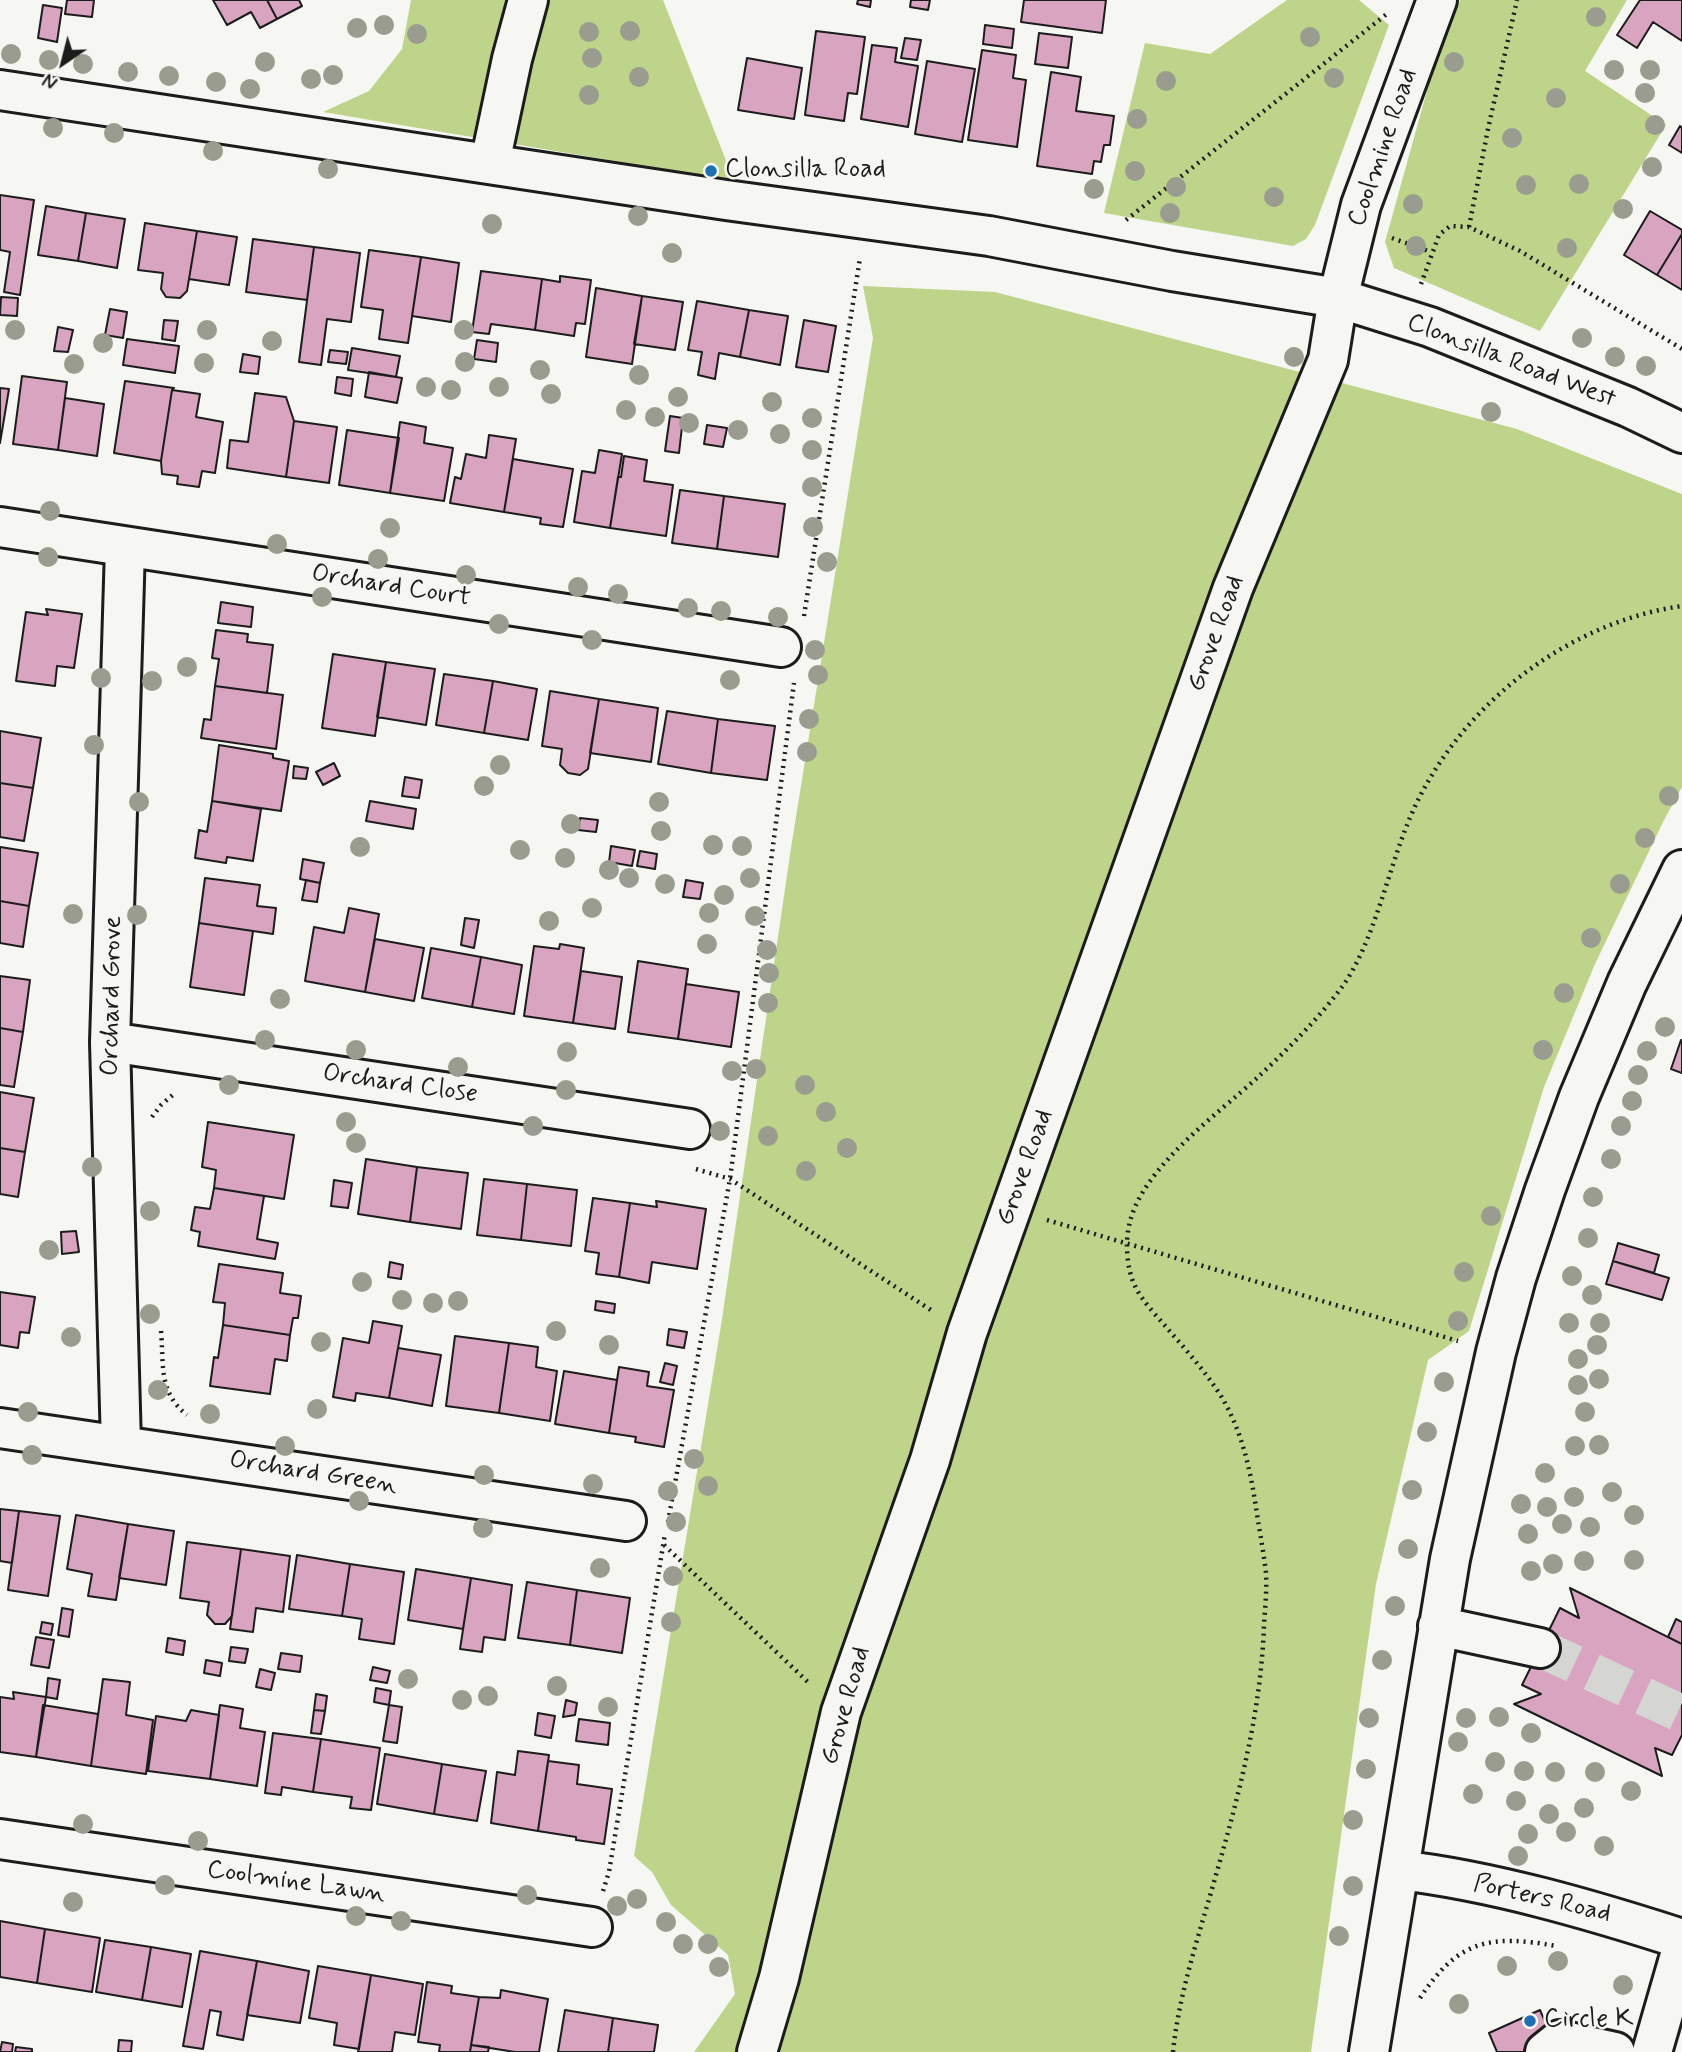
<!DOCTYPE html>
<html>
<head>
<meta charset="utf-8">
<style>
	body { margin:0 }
	#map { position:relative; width:1682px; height:2052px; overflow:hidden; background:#f6f6f2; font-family:Mynerve,sans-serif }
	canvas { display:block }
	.north { position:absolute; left:28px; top:28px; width:70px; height:70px; -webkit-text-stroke:5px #f6f6f2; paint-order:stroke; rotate:215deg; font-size:19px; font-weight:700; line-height:28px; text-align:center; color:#1c1c1c }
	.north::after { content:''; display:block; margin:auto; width:24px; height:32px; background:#1c1c1c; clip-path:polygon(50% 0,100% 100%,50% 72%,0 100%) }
</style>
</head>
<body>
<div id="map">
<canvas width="1682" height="2052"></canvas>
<div class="north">N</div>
</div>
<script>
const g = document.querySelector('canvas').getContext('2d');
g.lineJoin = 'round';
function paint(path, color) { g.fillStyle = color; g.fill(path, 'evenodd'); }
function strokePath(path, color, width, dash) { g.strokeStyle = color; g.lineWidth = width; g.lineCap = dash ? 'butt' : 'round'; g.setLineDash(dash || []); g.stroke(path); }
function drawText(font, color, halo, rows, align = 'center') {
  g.font = font + ' Mynerve,sans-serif'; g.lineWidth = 5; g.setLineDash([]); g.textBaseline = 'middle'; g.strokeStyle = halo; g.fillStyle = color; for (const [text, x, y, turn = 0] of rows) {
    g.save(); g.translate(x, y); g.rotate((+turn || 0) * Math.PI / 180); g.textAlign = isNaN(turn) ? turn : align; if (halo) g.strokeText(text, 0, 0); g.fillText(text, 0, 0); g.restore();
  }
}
paint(new Path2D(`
	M411,0H663L734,181L323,112L369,91L402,49Z
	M1287,0H1359L1389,25L1315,225L1306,239L1293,246L1104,213L1145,43L1210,54Z
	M1460,0H1627L1585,71L1666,125L1540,331L1394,268L1385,242L1435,62Z
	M863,286L995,292L1517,429L1682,494V787L1663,822L1595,964L1544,1087L1469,1331L1428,1360L1376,1584L1311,2052H694L735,1994L728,1955L671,1905L652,1872L634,1856L722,1319L791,848L873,338Z`), '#bed48a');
const building = new Path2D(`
	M67,0H94L92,17L65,14Z
	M213,0H267L277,19L260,28L251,12L227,25Z
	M267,0H299L302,6L277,19Z
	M858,0H871L870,7L857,4Z
	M911,0H930L928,10L910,7Z
	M1024,0H1106L1102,33L1021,22Z
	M1640,0H1682V41L1653,22L1637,48L1617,35Z
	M43,5L62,8L57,42L38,38Z
	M985,25L1014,29L1012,48L983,44Z
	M816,31L865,37L857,94L848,93L844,121L805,115Z
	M1039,33L1072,37L1068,68L1035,64Z
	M905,38L921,40L917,60L901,58Z
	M872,45L897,48L895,62L918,66L908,127L861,119Z
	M982,50L1016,55L1013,78L1026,80L1017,147L968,140Z
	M747,58L802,68L794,119L738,110Z
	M927,61L975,69L962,142L915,134Z
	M1051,72L1081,77L1076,111L1114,116L1110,145H1104L1101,162L1094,161L1092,174L1037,166Z
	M1680,126L1682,128V153L1669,145Z
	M0,195L34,200L20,295L4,292L10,252L0,250Z
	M46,206L86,213L78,261L38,255Z
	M1650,211L1682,230V234L1657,275L1624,255Z
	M86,213L125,219L117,268L78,261Z
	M145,223L197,231L187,291L180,298L166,297L161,289L163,273L138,270Z
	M197,231L237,237L229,285L189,279Z
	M1682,234V290L1657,275Z
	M253,239L314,247L307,300L246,292Z
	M314,247L360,253L351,322L327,319L321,365L299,362Z
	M369,250L421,257L408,343L379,339L383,310L361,307Z
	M421,257L459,263L451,322L412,316Z
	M481,271L542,279L535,330L491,324L489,334L472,332Z
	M560,276L591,280L585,324L576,323L574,336L535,330L542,279L560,282Z
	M596,288L642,296L632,364L586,357Z
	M642,296L683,302L675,350L634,344Z
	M1,297L18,298L17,316L0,315Z
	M697,301L749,310L740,357L719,353L715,379L698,375L702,352L688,350Z
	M110,309L127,312L123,338L105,335Z
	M749,310L788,316L780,365L740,357Z
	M164,320L178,321L175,341L162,339Z
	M804,320L836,326L828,372L796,367Z
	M58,327L73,330L68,352L54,351Z
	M127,339L179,346L175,373L123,365Z
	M477,340L498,343L496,362L474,359Z
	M352,348L400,356L396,377L348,370Z
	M330,350L348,352L346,364L328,362Z
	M243,354L260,357L258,374L240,372Z
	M369,372L402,378L397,403L365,397Z
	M22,376L67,382L58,450L13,444Z
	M337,377L353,379L351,396L335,393Z
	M125,381L174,388L172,390L161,461L114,453Z
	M0,388L9,389L0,443Z
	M172,390L200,394L196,417L223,422L215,473L202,471L199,487L177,484L178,476L162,474L161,461Z
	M255,393L286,397L294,421L286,477L227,468L230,440L248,442Z
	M65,398L104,404L97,456L58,450Z
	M670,416L683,418L679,453L665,451Z
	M294,421L337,427L329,483L286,477Z
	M400,422L426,427L424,443L453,448L444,501L390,493Z
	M707,425L727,428L723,447L704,444Z
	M347,430L399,438L390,493L339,485Z
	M489,435L516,439L504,512L450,503L455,477L461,479L466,454L486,458Z
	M599,450L622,454L610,528L574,522L582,471L595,473Z
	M624,456L647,460L644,481L673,485L666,536L610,528L618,477H621Z
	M513,459L573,469L563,527L540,524L541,518L504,512Z
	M680,490L724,496L717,549L672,543Z
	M724,496L785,504L778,557L717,549Z
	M221,602L253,607L251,627L218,623Z
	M46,609L82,614L74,668L57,666L55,686L16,681L26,612L48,615Z
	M216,630L248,634L247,642L273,645L267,693L215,686L219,659L212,658Z
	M333,654L386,662L375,736L322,728Z
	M386,662L435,669L426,725L377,717Z
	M444,674L493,681L484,733L436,725Z
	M493,681L537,689L528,740L484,733Z
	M215,686L283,695L276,749L201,738L204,719L211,720Z
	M550,691L599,699L588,769L580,775L568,773L560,765L562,749L542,746Z
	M599,699L658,708L651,762L590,753Z
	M667,711L718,719L711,773L658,764Z
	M718,719L775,726L767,780L711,773Z
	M0,731L41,738L33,788L0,783Z
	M219,745L273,754V758L289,761L281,811L212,801Z
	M334,763L340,776L323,785L316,772Z
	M294,766L308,768L306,779L293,778Z
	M405,777L422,780L419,798L402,796Z
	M0,783L33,788L24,841L0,837Z
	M212,801L261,809L253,861L227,857L226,863L195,858L199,830L207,832Z
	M370,801L416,809L413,829L366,821Z
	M580,818L598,820L596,832L578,830Z
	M611,846L635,850L632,866L609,862Z
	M0,847L38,853L29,906L0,901Z
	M640,851L657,854L655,869L637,866Z
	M303,859L324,863L320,883L300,879Z
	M205,878L260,885L257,906L276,908L273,934L199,923Z
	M306,880L320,883L317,902L302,900Z
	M686,880L703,883L700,899L683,897Z
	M0,901L29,906L23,947L0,943Z
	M349,908L379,914L365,992L305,981L314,927L344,933Z
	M465,918L479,920L474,948L461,945Z
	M199,923L253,931L244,995L190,987Z
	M375,939L424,948L414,1001L365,992Z
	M560,944L584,948L573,1023L524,1016L534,946L559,949Z
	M431,948L481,957L472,1007L422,998Z
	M481,957L522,965L514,1014L472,1007Z
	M638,961L688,969L678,1039L628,1032Z
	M581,971L622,977L615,1029L573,1023Z
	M0,976L30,980L23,1032L0,1028Z
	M686,984L739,992L731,1047L678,1039Z
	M0,1028L23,1032L14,1087L0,1085Z
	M1681,1040L1682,1041V1073L1671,1069Z
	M0,1092L34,1098L25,1152L0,1148Z
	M208,1122L294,1135L284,1199L214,1188L216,1170L202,1167Z
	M0,1148L25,1152L18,1197L0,1194Z
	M366,1159L417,1167L410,1222L358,1214Z
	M417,1167L468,1173L461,1229L410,1222Z
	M484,1179L527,1184L521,1240L477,1235Z
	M334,1180L352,1183L348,1208L331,1206Z
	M527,1184L577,1190L571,1246L521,1240Z
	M214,1188L264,1196L257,1239L278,1243L275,1259L198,1246L200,1232L191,1230L195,1207L210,1209Z
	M593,1198L630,1203L619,1277L596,1274L599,1253L585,1251Z
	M656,1201L706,1209L697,1269L652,1262L649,1283L619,1277L630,1203L657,1207Z
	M76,1231L79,1252L62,1254L61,1232Z
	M1618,1243L1659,1255L1654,1273L1613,1261Z
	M1613,1261L1669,1278L1662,1300L1606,1284Z
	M390,1262L403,1265L401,1279L388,1277Z
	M219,1264L283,1273L280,1293L301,1296L298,1318H293L290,1335L223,1325L225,1303L213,1302Z
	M0,1292L35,1297L29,1333L20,1332L18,1348L0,1345Z
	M596,1301L615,1304L614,1313L595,1310Z
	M373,1321L402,1326L389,1398L356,1393L355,1401L333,1397L343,1338L369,1343Z
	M223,1325L290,1335L287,1361L275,1359L270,1394L210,1386L214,1357L218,1358Z
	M669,1329L687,1332L684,1348L667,1345Z
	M455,1336L509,1343L499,1413L446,1406Z
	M509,1343L538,1347L536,1367L557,1371L550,1421L499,1413Z
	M398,1348L441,1355L432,1406L389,1398Z
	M665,1363L677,1366L673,1385L660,1382Z
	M619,1367L649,1372L647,1386L674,1390L664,1447L635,1442L636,1437L609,1433Z
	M564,1371L617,1380L609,1433L555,1424Z
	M0,1509L19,1511L12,1563L0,1561Z
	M19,1511L60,1516L48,1596L8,1590Z
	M76,1515L128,1524L116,1600L88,1596L92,1574L67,1569Z
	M128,1524L174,1531L166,1585L119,1578Z
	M187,1542L241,1549L232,1616L225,1624H215L207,1615L209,1602L180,1598Z
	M241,1549L290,1556L283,1612L256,1608L253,1632L230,1629Z
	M297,1555L350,1564L342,1616L289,1609Z
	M350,1564L404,1572L394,1644L359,1639L362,1619L342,1616Z
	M416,1569L471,1578L463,1629L408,1620Z
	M471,1578L512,1585L505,1640L484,1637L482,1652L460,1649Z
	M527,1582L577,1590L570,1645L518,1638Z
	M1570,1588L1682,1644V1735L1672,1755L1655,1748L1662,1776L1514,1704L1541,1694L1522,1685L1560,1608L1579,1618Z
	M577,1590L630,1598L622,1653L570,1645Z
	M62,1608L73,1610L69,1637L58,1635Z
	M1676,1619L1682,1622V1644L1668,1637Z
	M42,1622L53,1624L51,1635L40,1633Z
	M36,1637L54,1640L49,1668L31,1665Z
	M168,1638L185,1641L183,1655L166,1652Z
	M231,1647L248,1649L245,1663L229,1661Z
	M281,1653L302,1656L300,1672L278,1669Z
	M206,1660L222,1663L220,1676L204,1673Z
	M373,1667L390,1671L387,1683L370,1680Z
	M260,1669L275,1673L271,1690L256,1687Z
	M48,1678L60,1680L57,1699L46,1697Z
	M103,1679L130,1682L126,1715L153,1720L146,1774L91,1766Z
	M376,1688L391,1691L389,1705L374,1702Z
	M13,1692L46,1697L36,1757L0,1752V1697L14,1699Z
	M316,1694L327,1696L325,1711L314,1710Z
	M566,1700L577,1703L575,1715L563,1717Z
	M43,1705L98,1714L91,1766L36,1757Z
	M220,1705L243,1709L240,1728L265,1732L257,1786L210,1779Z
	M389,1705L402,1707L397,1743L383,1741Z
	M191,1710L219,1715L210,1779L148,1771L156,1716L186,1721Z
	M314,1710L325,1711L321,1734L311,1733Z
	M538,1713L555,1716L551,1738L535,1735Z
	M579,1719L610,1723L608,1745L576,1741Z
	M273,1733L321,1739L313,1792L282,1787L281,1795L265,1793Z
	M321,1739L380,1748L371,1810L350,1808L352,1797L313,1792Z
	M518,1751L549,1755L538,1831L491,1823L497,1772L515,1775Z
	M385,1754L442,1764L434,1814L377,1804Z
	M548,1761L579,1765L577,1784L612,1789L604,1844L576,1840V1837L538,1831Z
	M442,1764L486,1771L477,1821L434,1814Z
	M0,1921L45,1929L37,1983L0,1977Z
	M45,1929L100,1938L92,1992L37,1983Z
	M105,1940L151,1947L142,2000L96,1992Z
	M151,1947L191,1954L182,2007L142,2000Z
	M200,1951L257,1961L243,2040L217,2035L221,2012L210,2010L203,2049L183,2046Z
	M257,1961L309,1971L300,2023L247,2015Z
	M318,1966L371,1975L359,2049L334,2045L337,2023L309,2018Z
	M371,1975L423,1984L415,2035L395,2032L392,2052H358Z
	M427,1982L452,1986L451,1993L479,1997L470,2052H439L440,2045L418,2042Z
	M501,1990L548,1999L539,2052H515L471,2045L479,1997L500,1998Z
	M565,2010L613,2018L608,2052H558Z
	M1540,2010L1558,2052H1497L1489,2033Z
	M613,2018L658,2025L654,2052H608Z
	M119,2040L132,2041L131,2052H118Z
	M2,2042L13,2044L12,2052H0Z
	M471,2045L489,2047L488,2052H470Z
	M16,2047L32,2049V2052H15Z`);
paint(building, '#d8a4bf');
strokePath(building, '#1c1c1c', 2);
strokePath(new Path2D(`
	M1540,1648L1682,1714`), '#d5d5d2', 38, [38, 19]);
const minor = new Path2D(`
	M0,90L726,200L989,236L1172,271L1338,298L1430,327L1628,407L1682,433
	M490,163L512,59L528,0
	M0,527L781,647
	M110,1042L690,1129
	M0,1428L626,1521
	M121,1445L110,1042L125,548
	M1438,1626L1540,1648
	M0,1839L592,1927
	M1399,1870C1493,1881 1592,1910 1682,1939
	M757,2052L779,1978L841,1712L930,1460L967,1333L1233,588L1328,360L1338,298L1361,205L1437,0
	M1369,2052L1450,1559L1496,1352L1516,1278L1545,1190L1579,1097L1627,983L1682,870
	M1545,2052L1560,2040L1615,2052
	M1652,2052L1682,1948`);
strokePath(minor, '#1c1c1c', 44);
strokePath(new Path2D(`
	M1126,220L1388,13
	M1469,227L1488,129L1517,0
	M1392,238L1431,252
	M1421,284L1439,235L1450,226L1469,227L1520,251L1682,349
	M804,616L860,258
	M152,1117L161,1105L175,1093
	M696,1169L730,1179L934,1312
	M1047,1220L1458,1341
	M161,1331C164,1365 158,1392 187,1415
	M668,1522L730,1179L794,683
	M664,1545L810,1684
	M603,1891L609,1872L665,1534
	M1420,1998C1458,1940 1490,1934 1556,1946
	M1173,2052C1179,1994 1198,1938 1214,1882C1238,1798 1261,1714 1264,1625C1265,1608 1267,1590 1266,1573C1264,1556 1261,1538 1258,1521C1252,1478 1244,1434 1221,1396C1205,1371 1186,1350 1167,1328C1156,1315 1142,1301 1135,1286C1127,1270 1125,1243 1129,1226C1140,1169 1217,1115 1258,1077C1288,1049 1318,1019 1342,987C1373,944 1387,875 1407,825C1451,713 1562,623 1682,606`), '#1c1c1c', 4.5, [2, 5]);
strokePath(minor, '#f6f6f2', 38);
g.fillStyle = '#999c8e';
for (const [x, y] of [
	[1596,17],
	[384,25],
	[357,28],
	[630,31],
	[589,32],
	[417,34],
	[1310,37],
	[11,54],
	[592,58],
	[49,60],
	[265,62],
	[1454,62],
	[83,64],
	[1614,70],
	[1650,70],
	[128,72],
	[333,75],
	[169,76],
	[639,77],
	[1334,78],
	[311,79],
	[1166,81],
	[216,82],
	[250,89],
	[1645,93],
	[589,95],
	[1556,98],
	[1137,119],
	[1655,125],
	[53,128],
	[114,133],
	[1512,138],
	[213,151],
	[1652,167],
	[328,169],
	[1135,171],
	[1579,184],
	[1526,185],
	[1176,187],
	[1094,189],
	[1274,197],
	[1413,204],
	[1623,209],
	[1170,213],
	[638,216],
	[492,224],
	[1416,246],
	[1567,248],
	[672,253],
	[15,330],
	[207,330],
	[464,330],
	[1582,338],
	[272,341],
	[103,343],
	[1294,357],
	[1615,357],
	[465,362],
	[204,363],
	[74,364],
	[1646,366],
	[540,370],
	[639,375],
	[426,387],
	[499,387],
	[451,390],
	[551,394],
	[678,397],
	[772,402],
	[626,410],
	[1491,412],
	[655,417],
	[812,418],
	[689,423],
	[738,430],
	[780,434],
	[812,450],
	[812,487],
	[50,511],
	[813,527],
	[390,528],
	[277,544],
	[48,557],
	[378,559],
	[827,562],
	[466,575],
	[578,587],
	[618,594],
	[322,597],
	[688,608],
	[721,611],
	[778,617],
	[499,624],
	[592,640],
	[815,650],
	[187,667],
	[818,675],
	[101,678],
	[730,680],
	[152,681],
	[809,719],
	[94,745],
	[807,752],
	[500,765],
	[484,786],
	[1669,796],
	[139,802],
	[659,802],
	[571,824],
	[661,831],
	[1645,838],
	[713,845],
	[742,846],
	[360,847],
	[520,850],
	[565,858],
	[609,870],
	[629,878],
	[750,878],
	[665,884],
	[1620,884],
	[724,895],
	[592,908],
	[709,913],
	[73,914],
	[137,915],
	[755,916],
	[549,921],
	[1591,938],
	[707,944],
	[767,950],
	[769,973],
	[1564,993],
	[280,999],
	[768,1003],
	[1665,1027],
	[265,1040],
	[356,1050],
	[1543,1050],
	[1647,1051],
	[567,1052],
	[458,1067],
	[756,1069],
	[732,1071],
	[1638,1075],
	[229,1085],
	[805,1085],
	[566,1090],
	[1632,1101],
	[826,1112],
	[346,1122],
	[533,1126],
	[1621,1126],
	[720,1131],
	[768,1136],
	[356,1143],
	[847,1148],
	[1611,1159],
	[92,1167],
	[806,1171],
	[1593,1197],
	[150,1211],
	[1491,1216],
	[1588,1238],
	[49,1250],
	[1464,1272],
	[1572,1276],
	[362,1282],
	[1592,1295],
	[402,1300],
	[458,1301],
	[433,1303],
	[150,1314],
	[1458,1321],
	[1569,1323],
	[1600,1323],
	[556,1331],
	[71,1337],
	[321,1342],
	[609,1345],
	[1597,1345],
	[1578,1359],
	[1599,1379],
	[1444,1382],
	[1578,1385],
	[158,1390],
	[317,1409],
	[28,1412],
	[1585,1412],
	[210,1414],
	[1427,1432],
	[1599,1445],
	[285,1446],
	[1575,1446],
	[32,1455],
	[694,1459],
	[1545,1473],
	[484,1475],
	[593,1484],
	[708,1486],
	[1412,1490],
	[668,1491],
	[1612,1492],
	[1574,1497],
	[359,1501],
	[1521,1504],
	[1547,1507],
	[1634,1515],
	[676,1522],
	[1562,1524],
	[1590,1527],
	[483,1528],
	[1528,1534],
	[1408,1549],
	[1634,1560],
	[1584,1561],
	[1553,1564],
	[600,1568],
	[1531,1571],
	[673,1576],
	[1395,1606],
	[671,1622],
	[1382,1660],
	[408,1679],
	[557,1686],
	[488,1696],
	[462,1700],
	[608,1707],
	[1499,1717],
	[1369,1718],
	[1466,1718],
	[1531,1733],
	[1458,1742],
	[1495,1762],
	[1366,1769],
	[1524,1771],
	[1555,1772],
	[1595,1772],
	[1631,1791],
	[1473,1794],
	[1516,1801],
	[1584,1808],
	[1549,1814],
	[1353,1820],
	[83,1824],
	[1566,1832],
	[1528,1834],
	[198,1841],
	[1604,1846],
	[1518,1856],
	[165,1885],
	[1353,1886],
	[527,1895],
	[637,1899],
	[73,1902],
	[617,1906],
	[356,1916],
	[401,1921],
	[666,1922],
	[1339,1936],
	[683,1944],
	[708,1944],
	[1558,1961],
	[1507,1966],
	[719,1967],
	[1623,1985],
	[1459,2004]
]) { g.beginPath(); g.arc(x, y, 10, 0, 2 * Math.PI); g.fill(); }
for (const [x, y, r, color] of [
	[711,171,7,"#1f6fb2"],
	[1530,2021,7,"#1f6fb2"]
]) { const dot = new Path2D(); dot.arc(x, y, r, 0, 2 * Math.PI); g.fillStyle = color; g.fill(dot); strokePath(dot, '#f6f6f2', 2.5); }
drawText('26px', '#1c1c1c', '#f6f6f2', [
	["Coolmine Road",1384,148,-71],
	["Clonsilla Road West",1511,362,21],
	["Orchard Court",391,587,9],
	["Grove Road",1217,634,-70],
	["Orchard Grove",113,996,-89],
	["Orchard Close",400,1085,8],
	["Grove Road",1026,1168,-70],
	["Orchard Green",313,1474,9],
	["Grove Road",847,1706,-74],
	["Coolmine Lawn",296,1883,8],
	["Porters Road",1542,1900,13]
]);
drawText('26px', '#1c1c1c', '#f6f6f2', [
	["Clonsilla Road",725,171],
	["Circle K",1544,2021]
], 'left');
</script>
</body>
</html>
